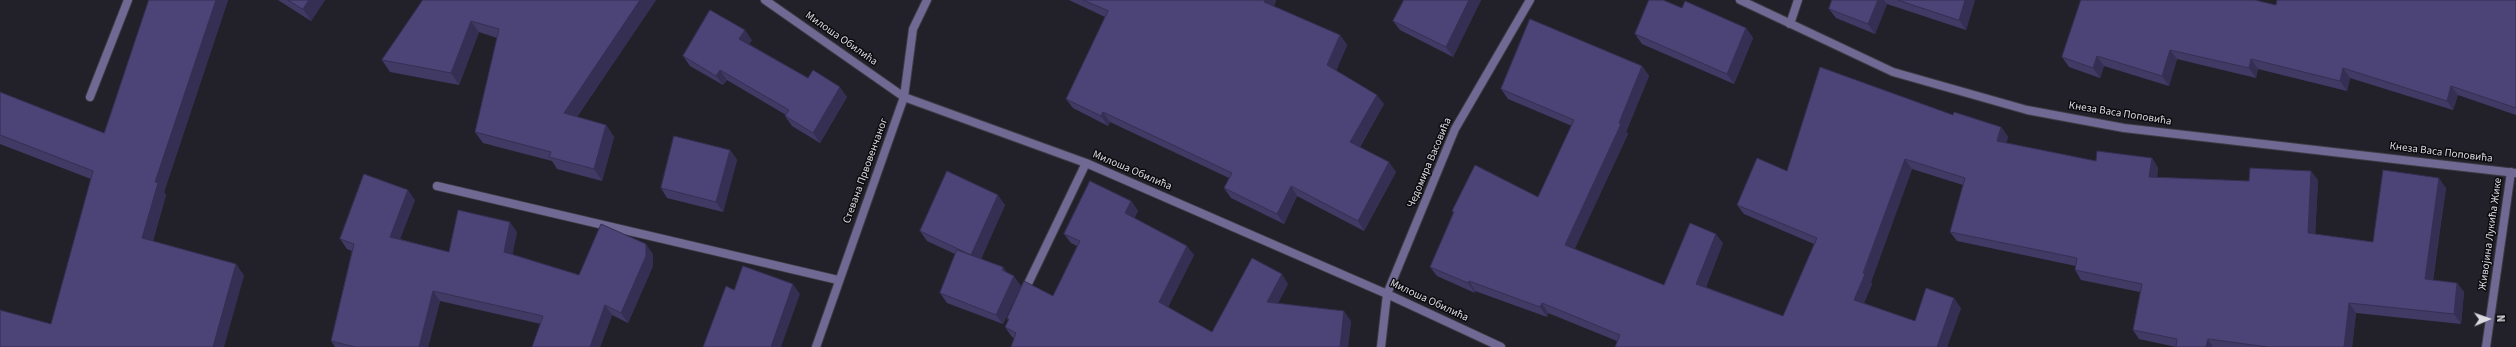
<!DOCTYPE html>
<html>
<head>
<meta charset="utf-8">
<style>
	body { margin:0 }
	#map { position:relative; width:2516px; height:347px; overflow:hidden; background:#22212a; font-family:"Source Sans 3",sans-serif }
	canvas { display:block }
	.north { position:absolute; left:2468px; top:299px; width:40px; height:40px; -webkit-text-stroke:3px #0c0b0f; paint-order:stroke; rotate:88deg; font-size:11px; font-weight:700; line-height:16px; text-align:center; color:#dadae0 }
	.north::after { content:''; display:block; margin:auto; width:14px; height:18px; background:#dadae0; clip-path:polygon(50% 0,100% 100%,50% 72%,0 100%) }
</style>
</head>
<body>
<div id="map">
<canvas width="2516" height="347"></canvas>
<div class="north">N</div>
</div>
<script>
const g = document.querySelector('canvas').getContext('2d');
g.lineJoin = 'round';
function strokePath(path, color, width, dash) { g.strokeStyle = color; g.lineWidth = width; g.lineCap = dash ? 'butt' : 'round'; g.setLineDash(dash || []); g.stroke(path); }
function paint(path, color) { g.fillStyle = color; g.fill(path, 'evenodd'); }
function drawText(font, color, halo, rows, align = 'center') {
  g.font = font + ' "Source Sans 3",sans-serif'; g.lineWidth = 3; g.setLineDash([]); g.textBaseline = 'middle'; g.strokeStyle = halo; g.fillStyle = color; for (const [text, x, y, turn = 0] of rows) {
    g.save(); g.translate(x, y); g.rotate((+turn || 0) * Math.PI / 180); g.textAlign = isNaN(turn) ? turn : align; if (halo) g.strokeText(text, 0, 0); g.fillText(text, 0, 0); g.restore();
  }
}
const service = new Path2D(`
	M1790,24L1798,0
	M90,97L128,0`);
const minor = new Path2D(`
	M765,0L904,97L1086,163L1387,294L1501,347
	M1740,0L1893,72L2027,110L2124,128L2516,173
	M437,186L838,280
	M1024,292L1086,163
	M1381,347L1387,294L1455,129L1530,0
	M2486,347L2511,172`);
const tertiary = new Path2D(`
	M816,347L904,97L913,29L927,0`);
strokePath(service, '#3c3b43', 10);
strokePath(minor, '#3c3b43', 10);
strokePath(tertiary, '#3c3b43', 10);
strokePath(service, '#6f6993', 8);
strokePath(minor, '#6f6993', 8);
strokePath(tertiary, '#6f6993', 8);
paint(new Path2D(`
	M149,0H228L164,192L166,195L153,241L236,264L244,276L51,324L91,179L0,144V92L104,133Z
	M278,0H325L311,21Z
	M423,0H656L577,117L606,125L614,137L602,181L557,169L552,161L483,143L475,132L497,38L479,32L459,85L390,72L382,60Z
	M1069,0H1276L1274,6L1340,35L1347,45L1336,71L1384,104L1360,147L1396,172L1364,231L1297,196L1284,224L1231,198L1224,188L1229,178L1110,122L1108,126L1073,108L1066,99L1105,17Z
	M1481,0L1453,57L1400,30L1393,21Z
	M1832,0H1975L1966,30L1887,4L1875,34L1836,18L1829,9Z
	M2516,0V115L2458,95L2453,110L2350,78L2347,91L2258,69L2256,78L2177,59L2169,86L2104,66L2100,78L2069,67L2062,57L2276,5Z
	M1746,28L1753,38L1734,84L1642,44L1635,34Z
	M752,40L749,44L808,78L847,97L820,143L792,126L785,116L786,115L727,80L723,85L690,66L683,56Z
	M1642,66L1649,76L1626,132L1628,134L1574,249L1664,285L1723,243L1706,287L1783,316L1814,244L1744,214L1737,205L1787,171L1953,115L2001,127L2008,137L2006,143L2096,161L2152,158L2158,168L2157,177L2249,181L2318,180L2315,234L2373,242L2446,188L2433,280L2457,283L2464,292L2461,324L2356,313L2352,347H2176L2139,339L2133,330L2140,292L2081,280L2075,270L2076,266L1957,241L1950,232L1963,185L1912,169L1871,282L1872,284L1864,303L1915,321L1961,308L1947,347H1615L1617,341L1548,313L1547,317L1475,291V293L1437,276L1430,267L1453,213L1452,211L1538,197L1572,126L1508,99L1501,89Z
	M730,150L737,160L723,212L667,198L661,188Z
	M415,200L400,239L449,252L517,232L512,254L579,275L653,254V266L628,323L612,315L600,347H532L541,324L440,301L428,347H335L331,341L352,251L347,249L340,239Z
	M1131,201L1138,211L1134,218L1194,255L1168,307L1212,332L1288,284L1278,303L1351,321L1348,347H1011L1014,338L1012,337L1005,327L1008,321L1007,318L1053,296L1077,246L1071,243L1064,234Z
	M1005,205L981,259L1003,267L1007,273L1021,286L1003,324L947,303L940,293L955,254L927,241L920,231Z`), '#413a65');
paint(new Path2D(`
	M216,0H228L164,192L166,195L150,250L142,238L155,182Z
	M309,0H325L311,21L303,9Z
	M640,0H656L572,124L564,113Z
	M1265,0H1276L1271,12L1264,2Z
	M1469,0H1481L1453,57L1446,47Z
	M1878,0H1884L1887,4L1875,34L1868,24Z
	M1965,0H1975L1966,30L1959,20Z
	M471,21L479,32L459,85L451,73Z
	M1746,28L1753,38L1734,84L1727,74Z
	M745,30L752,40L746,49L739,39Z
	M1340,35L1347,45L1334,75L1327,65Z
	M2170,50L2177,59L2169,86L2162,76Z
	M2097,56L2104,66L2100,78L2093,68Z
	M2251,59L2258,69L2256,78L2249,68Z
	M1642,66L1649,76L1626,132L1628,134L1572,255L1565,245L1619,123Z
	M2343,68L2350,78L2347,91L2340,81Z
	M720,70L727,80L723,85L716,76Z
	M2451,86L2458,95L2453,110L2447,101Z
	M840,87L847,97L820,143L813,133Z
	M1377,95L1384,104L1357,151L1350,142Z
	M1103,112L1110,122L1108,126L1101,116Z
	M606,125L614,137L602,181L594,169Z
	M2001,127L2008,137L2004,150L1997,141Z
	M730,150L737,160L723,212L716,202Z
	M2152,158L2158,168L2156,187L2149,177Z
	M1905,159L1912,169L1871,282L1872,284L1861,309L1854,300Z
	M1389,162L1396,172L1364,231L1358,221Z
	M2311,171L2318,180L2315,242L2308,233Z
	M2439,178L2446,188L2431,289L2425,279Z
	M1291,186L1297,196L1284,224L1277,214Z
	M408,190L415,200L397,247L390,237Z
	M998,195L1005,205L978,265L971,255Z
	M1131,201L1138,211L1132,223L1125,213Z
	M510,222L517,232L511,262L504,252Z
	M1716,234L1723,243L1703,293L1696,284Z
	M646,244L653,254V266L628,323L621,313Z
	M1187,246L1194,255L1165,312L1159,302Z
	M236,264L244,276L224,347H213Z
	M1003,267L1010,277L1002,270Z
	M1282,274L1288,284L1274,311L1267,302Z
	M1014,276L1021,286L1003,324L996,315Z
	M1469,281L1475,291V293L1468,283Z
	M2457,283L2464,292L2461,324L2454,314Z
	M793,284L800,294L781,347H771Z
	M433,291L440,301L428,347H419Z
	M1954,298L1961,308L1947,347H1937Z
	M1542,303L1548,313L1547,317L1540,307Z
	M2349,303L2356,313L2352,347H2344Z
	M605,305L612,315L600,347H590Z
	M1344,311L1351,321L1348,347H1340Z
	M2208,339L2213,347H2206Z`), '#352f53');
const building = new Path2D(`
	M149,0H216L155,182L158,183L142,238L236,264L213,347H0V310L51,324L93,171L0,135V92L104,133Z
	M288,0H309L303,9Z
	M423,0H640L564,113L606,125L594,169L549,157L551,152L475,132L499,29L471,21L451,73L382,60Z
	M1083,0H1265L1264,2L1340,35L1327,65L1377,95L1350,142L1389,162L1358,221L1291,186L1277,214L1224,188L1232,173L1103,112L1101,116L1066,99L1108,11Z
	M1404,0H1469L1446,47L1393,21Z
	M1649,0H1663L1682,8L1685,1L1746,28L1727,74L1635,34Z
	M1832,0H1878L1868,24L1829,9Z
	M1898,0H1965L1959,20Z
	M2081,0H2255L2276,5L2277,0H2516V108L2451,86L2447,101L2343,68L2340,81L2251,59L2249,68L2170,50L2162,76L2097,56L2093,68L2062,57Z
	M710,10L745,30L739,39L808,78L813,70L840,87L813,133L785,116L789,110L720,70L716,76L683,56Z
	M1530,19L1642,66L1619,123L1621,124L1565,245L1664,285L1690,223L1716,234L1696,284L1783,316L1817,238L1737,205L1757,158L1787,171L1820,67L1953,115L1954,112L2001,127L1997,141L2096,161L2097,151L2152,158L2149,177L2249,181L2250,168L2311,171L2308,233L2373,242L2383,170L2439,178L2425,279L2457,283L2454,314L2349,303L2344,347H2268L2208,339L2206,347H2176L2177,339L2133,330L2142,284L2075,270L2077,258L1950,232L1965,178L1905,159L1863,273L1865,274L1854,300L1915,321L1926,288L1954,298L1937,347H1615L1620,335L1542,303L1540,307L1469,281L1468,283L1430,267L1454,212L1452,211L1475,165L1538,197L1574,120L1501,89Z
	M674,136L730,150L716,202L661,188Z
	M947,171L998,195L971,255L920,231Z
	M364,174L408,190L390,237L449,252L458,210L510,222L504,252L579,275L601,224L646,244V256L621,313L605,305L590,347H532L543,316L433,291L419,347H355L331,341L354,244L340,239Z
	M1090,181L1131,201L1125,213L1187,246L1159,302L1212,332L1252,258L1282,274L1267,302L1344,311L1340,347H1011L1016,333L1005,327L1009,319L1007,318L1024,281L1053,296L1080,241L1064,234Z
	M957,250L1003,267L1002,270L1014,276L996,315L940,293Z
	M743,266L793,284L771,347H703L726,286L734,290Z`);
paint(building, '#4c4376');
strokePath(building, '#352f53', 1);
drawText('11px', '#dadae0', '#0c0b0f', [
	["Милоша Обилића",841,39,35],
	["Кнеза Васа Поповића",2120,114,9],
	["Кнеза Васа Поповића",2441,153,7],
	["Чедомира Васовића",1430,163,-67],
	["Стевана Првовенчаног",866,171,-70],
	["Милоша Обилића",1132,171,23],
	["Живојина Лукића Жике",2491,234,-82],
	["Милоша Обилића",1429,301,25]
]);
</script>
</body>
</html>
